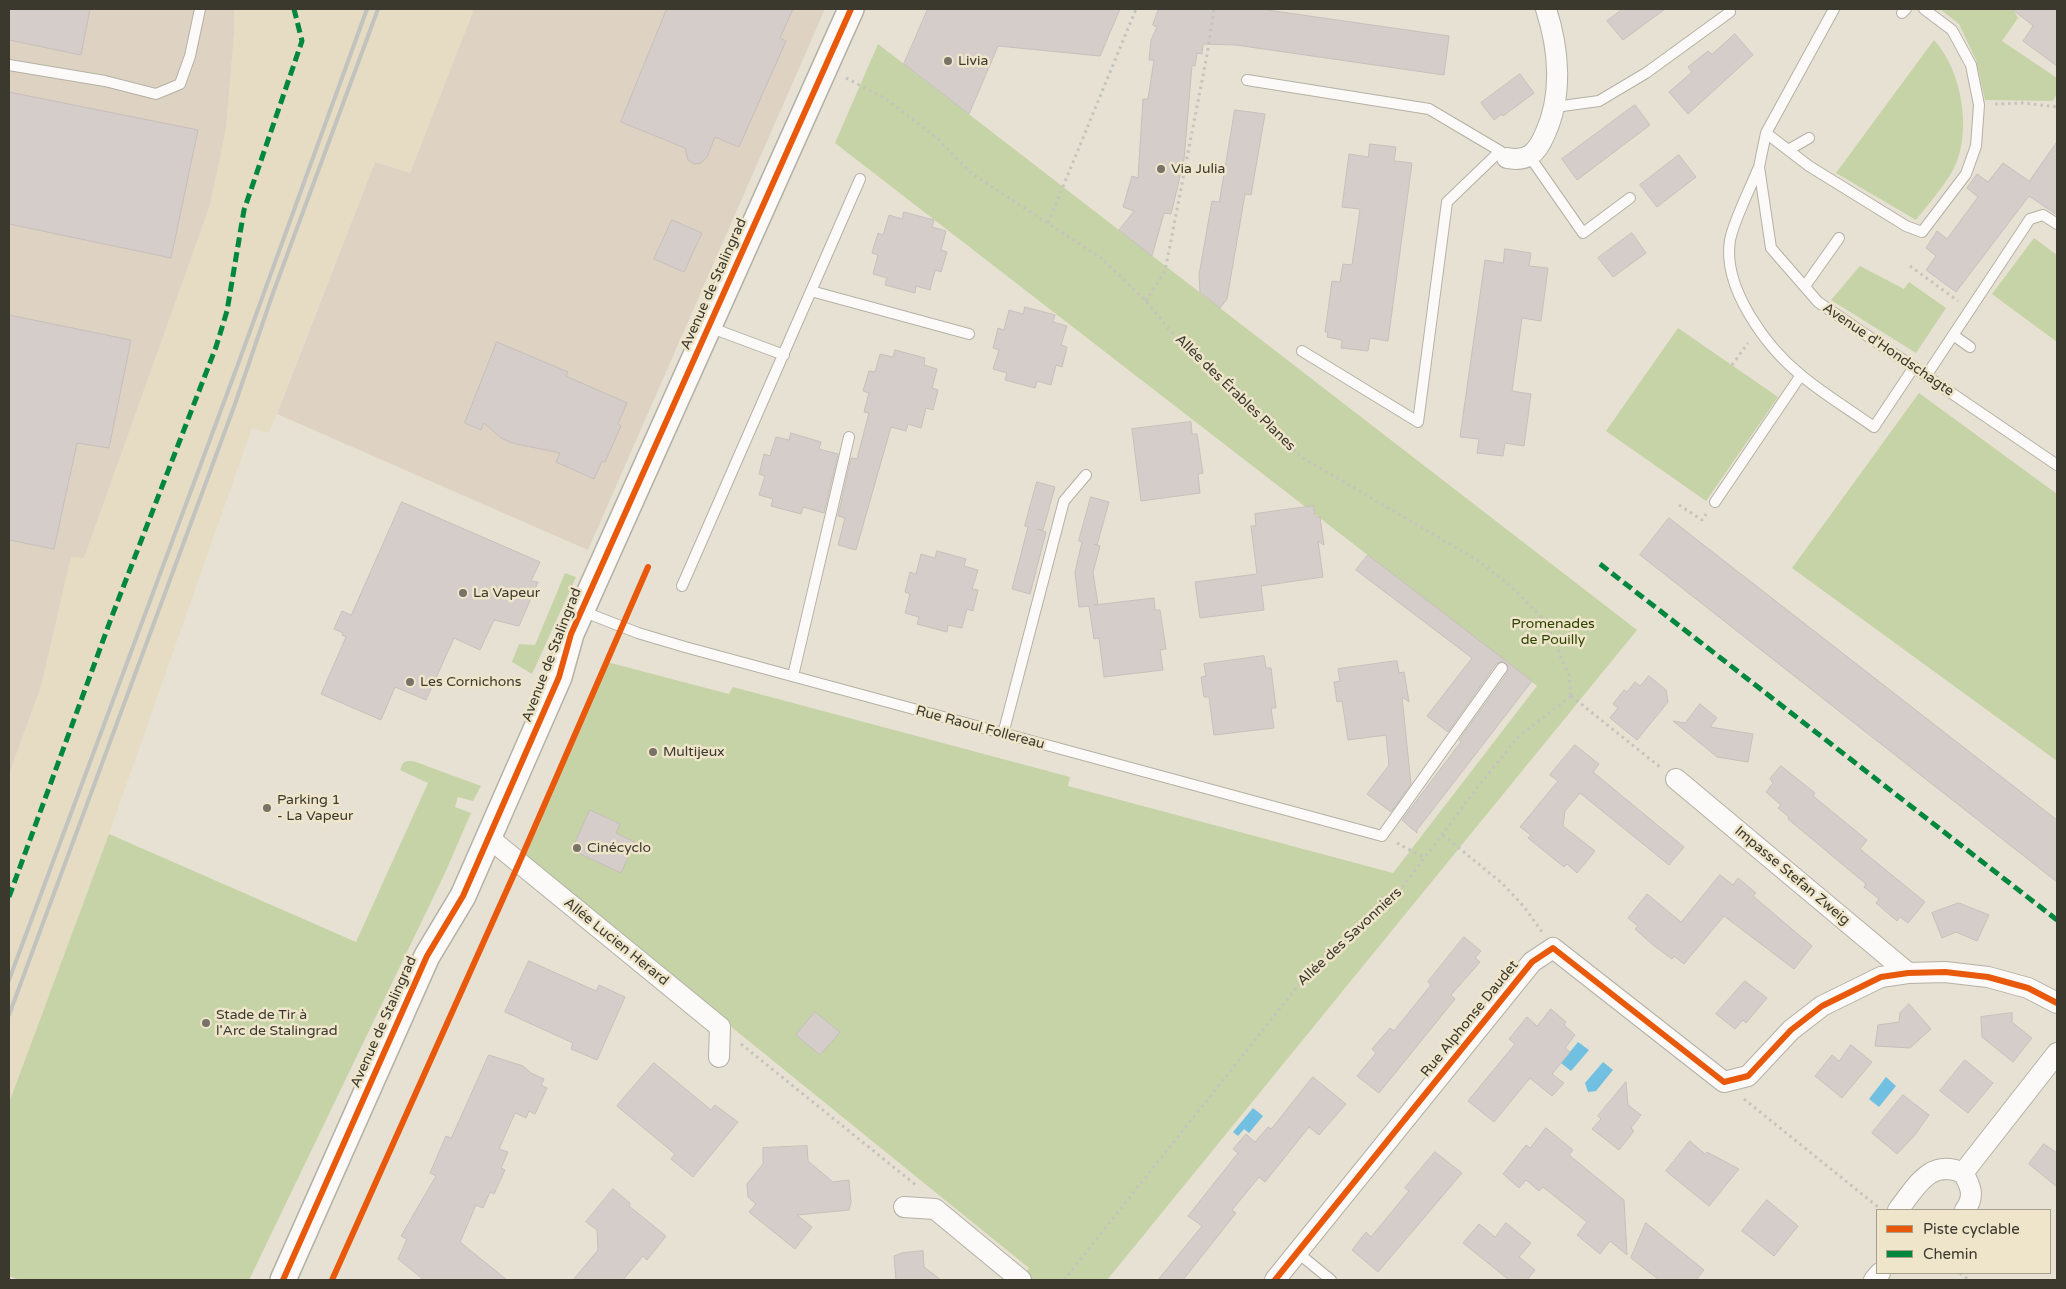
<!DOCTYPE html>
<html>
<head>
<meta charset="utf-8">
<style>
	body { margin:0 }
	#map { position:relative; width:2066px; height:1289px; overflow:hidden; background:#e6e1d2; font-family:"Varela Round",sans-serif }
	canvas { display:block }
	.frame { position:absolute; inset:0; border:10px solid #3b382d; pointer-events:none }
	.legend { position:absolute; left:1876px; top:1209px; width:175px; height:65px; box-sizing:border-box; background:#eee5ca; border:1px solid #a6a08b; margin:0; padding:6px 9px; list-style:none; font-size:15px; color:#3b382d }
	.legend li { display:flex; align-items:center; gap:10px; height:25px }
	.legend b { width:25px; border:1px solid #a6a08b }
</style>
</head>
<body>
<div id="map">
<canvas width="2066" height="1289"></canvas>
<div class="frame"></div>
<ul class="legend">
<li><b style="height:6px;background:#e8590c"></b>Piste cyclable</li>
<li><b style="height:6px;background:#00873e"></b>Chemin</li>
</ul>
</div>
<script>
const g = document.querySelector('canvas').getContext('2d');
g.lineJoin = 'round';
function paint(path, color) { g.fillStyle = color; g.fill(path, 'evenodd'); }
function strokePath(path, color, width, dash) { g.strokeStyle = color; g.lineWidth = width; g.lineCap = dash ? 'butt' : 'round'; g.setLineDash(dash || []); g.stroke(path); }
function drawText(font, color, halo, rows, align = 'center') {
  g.font = font + ' "Varela Round",sans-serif'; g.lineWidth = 5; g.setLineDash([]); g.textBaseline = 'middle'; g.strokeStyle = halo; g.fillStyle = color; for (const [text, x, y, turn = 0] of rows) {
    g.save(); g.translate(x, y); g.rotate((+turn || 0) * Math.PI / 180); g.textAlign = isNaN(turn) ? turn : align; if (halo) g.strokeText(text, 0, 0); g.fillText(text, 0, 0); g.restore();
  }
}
paint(new Path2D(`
	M234,9H474L410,173L375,162L269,433L252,428L109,834L9,1103V774L41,686L71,556L84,558L210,205L226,129L234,34Z`), '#e5dcc3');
paint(new Path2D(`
	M9,9H234V34L226,129L210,205L84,558L71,557L41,686L9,774Z
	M474,9H825L588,550L277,414L375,162L410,173Z`), '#ded2c2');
paint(new Path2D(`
	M1940,9H2013L2018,18L2002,41L2057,78V94L2053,101L1985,100L1976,60L1959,24Z
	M1934,40C1962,70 1973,133 1953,170C1943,188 1928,204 1916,220L1836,173Z
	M878,44L1637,630L1107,1280H1019L1029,1268L524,859L607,662L729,694L733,687L1070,777L1068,786L1393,873L1537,686L835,143Z
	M2034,238L2057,255V342L1992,294Z
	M1860,266L1904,289L1909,282L1946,308L1916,353L1831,300Z
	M1678,328L1778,397L1706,501L1606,431Z
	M1919,393L2057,494V761L1792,568Z
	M565,573L576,577L532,674L512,662L519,644L535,645Z
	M407,761H413L481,786L473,801L458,797L455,807L471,813L445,873L249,1280H20L9,1276V1103L109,834L356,942L428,783L400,770L403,763Z`), '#c6d3a7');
paint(new Path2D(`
	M1578,1042L1589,1050L1571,1071L1561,1063Z
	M1603,1062L1613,1070L1596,1091L1588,1092L1585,1083Z
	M1886,1077L1896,1086L1879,1107L1869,1099Z
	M1253,1108L1263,1116L1249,1133L1244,1129L1238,1136L1233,1132Z`), '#72c0e1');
const building = new Path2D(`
	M9,9H90L81,55L9,40Z
	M667,9H793L780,38L786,41L739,147L715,137L707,157L701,163L694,164L688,160L685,148L621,122Z
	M928,9H1120L1100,56L998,46L969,114L904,64Z
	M1159,9H1260L1449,36L1444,75L1236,45L1203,44L1202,54L1197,53L1195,66L1192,65L1184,160L1171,214L1164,213L1152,256L1119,230L1134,211L1123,207L1132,176L1138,178L1143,99H1148L1154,60H1149L1151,40L1157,27L1153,25Z
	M1623,9H1665L1623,40L1607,21Z
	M2012,9H2057V66L2023,41L2033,26Z
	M1735,34L1753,55L1688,114L1669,92L1692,72L1688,67L1708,51L1712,54Z
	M1520,74L1534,93L1503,116L1502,114L1494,120L1481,103Z
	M9,92L198,130L171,258L9,224Z
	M1635,105L1650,125L1577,180L1562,159Z
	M1235,110L1265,114L1251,195L1245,194L1227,299L1220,308L1200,292L1199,275L1212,201L1219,202Z
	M2057,142V215L2029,196L1956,292L1926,270L1936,256L1926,248L1937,231L1947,239L1978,197L1967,188L1977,174L1988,182L2003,163L2029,181Z
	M1370,144L1396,147L1394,161L1412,163L1388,341L1370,338L1368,351L1341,348L1342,340L1327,337L1328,332H1325L1332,281L1340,282L1343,264L1352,265L1360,209L1342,207L1349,154L1368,157Z
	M1679,155L1696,177L1657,207L1640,185Z
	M904,212L934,220L932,227L946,231L941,250L947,252L941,272L935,270L930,290L916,286L915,293L885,285L887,278L873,274L878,255L872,253L878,233L883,235L889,215L902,219Z
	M672,220L702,233L684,272L654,259Z
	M1632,233L1646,253L1613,277L1598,258Z
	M1505,249L1531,253L1529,266L1548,268L1541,321L1522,318L1512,391L1531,394L1524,446L1505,443L1503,456L1477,453L1479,439L1460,437L1485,260L1503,263Z
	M1025,307L1055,315L1053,322L1067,326L1061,345L1067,347L1062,367L1056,365L1051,385L1037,381L1035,388L1005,380L1007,373L993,369L999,350L993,348L998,328L1004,330L1009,310L1023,314Z
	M9,315L131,340L109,448L77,443L54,549L9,540Z
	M497,342L568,372L566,376L627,403L618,424L621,426L605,462L602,461L594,479L556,462L560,453L512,443L501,438L484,423L481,430L465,423Z
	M895,350L925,358L924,365L937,369L932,388L938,390L933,410L926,408L921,428L908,424L906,431L891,427L856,550L838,545L845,518L838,516L851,458L857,459L869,413L864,412L869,393L863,391L869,371L875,372L880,354L893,357Z
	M1191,422L1192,434H1197L1203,473L1198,474L1200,493L1141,501L1132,429Z
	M791,433L821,442L819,449L838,454L824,513L803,507L801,514L771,506L773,499L759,495L765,476L759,474L764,454L770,456L776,437L789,440Z
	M1037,482L1055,487L1043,530L1037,529L1046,532L1030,594L1012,589L1028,527L1025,526Z
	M1091,497L1109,502L1097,545L1094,544L1100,546L1093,572L1098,605H1094L1154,598L1155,610H1160L1166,649L1160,650L1163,670L1104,677L1099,638L1094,639L1089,606L1079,607L1075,572L1082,542L1079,541Z
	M402,502L540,562L531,581L538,582L519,626L494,620L480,650L454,638L426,700L395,687L381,720L321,694L346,637L342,635L343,633L334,629L342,611L351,615Z
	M1314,506L1315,517H1320L1324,545L1318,541L1323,577L1261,586L1264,610L1200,618L1195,582L1257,574L1251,526H1256L1255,514Z
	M1669,518L2057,820V882L1640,555Z
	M937,551L966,559L964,566L978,570L972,589L978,590L973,611L967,609L962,628L948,625L947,632L917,624L919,617L905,613L910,594L905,592L910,572L916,574L921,554L935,558Z
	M1368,555L1532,681L1417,830V833L1402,820L1461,742L1459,740L1508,672V666L1503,661L1496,664L1448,732L1427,716L1472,658L1356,570Z
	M1264,656L1266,668H1271L1276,708H1271L1274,728L1214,735L1209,697H1204L1201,677L1206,676L1204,664Z
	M1397,661L1399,673L1404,672L1409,702L1402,697L1411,784L1391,812L1367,794L1389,765L1386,735L1348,740L1342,701L1337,702L1334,682L1340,681L1338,669Z
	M1649,676L1666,690L1668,702L1637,740L1610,718L1618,708L1613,704L1624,690L1627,692L1635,682L1640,686Z
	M1700,704L1717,718L1710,727L1753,734L1748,762L1717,757L1673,721L1685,723Z
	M1575,745L1599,764L1593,772L1684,847L1669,865L1580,793L1565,811L1563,826L1595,851L1577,873L1567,864L1564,867L1528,838L1531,835L1520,827L1558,781L1550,775Z
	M1781,766L1815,793L1813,796L1867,840L1860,849L1925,902L1908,923L1900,917L1897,921L1876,903L1879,899L1864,887L1866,884L1788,819L1789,817L1778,808L1781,805L1766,792L1773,783L1770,779Z
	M590,810L620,824L616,833L635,842L621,873L572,850Z
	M1720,875L1733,885L1738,878L1756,893L1753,896L1812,946L1794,969L1724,916L1684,964L1674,956L1672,959L1653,945L1635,929L1638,926L1628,918L1647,894L1681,922Z
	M1959,903L1989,915L1977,941L1956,932L1942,938L1932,913Z
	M1464,937L1481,951L1475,958L1480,962L1451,995L1455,999L1379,1093L1357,1076L1376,1053L1372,1049L1390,1028L1394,1031L1431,985L1428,982Z
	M529,961L596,991L599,985L625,997L597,1060L571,1049L573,1043L505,1012Z
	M1745,981L1767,998L1746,1023L1743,1020L1735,1029L1716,1014Z
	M1909,1004L1931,1029L1910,1048L1875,1046L1878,1025L1899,1022L1900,1013Z
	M1551,1009L1566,1022L1564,1025L1575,1035L1565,1048L1570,1052L1552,1074L1564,1083L1552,1096L1530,1078L1494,1122L1468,1101L1515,1044L1509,1039L1527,1017L1537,1026Z
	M815,1012L840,1032L820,1055L796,1035Z
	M2012,1013V1022L2032,1038L2013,1062L1982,1037L1981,1017Z
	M1851,1045L1872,1062L1842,1098L1815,1076L1832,1055L1839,1061Z
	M489,1055L523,1066L531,1073L544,1079L541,1085L547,1088L535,1114L529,1111L526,1118L515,1113L499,1149L508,1152L501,1168L505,1170L494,1194L490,1192L483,1208L476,1205L460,1242L507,1280H424L398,1259L407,1239L401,1236L436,1176L430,1173L446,1136L451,1138Z
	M1965,1060L1993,1083L1968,1113L1940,1091Z
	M654,1063L711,1110L715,1105L738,1122L693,1177L671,1159L675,1154L617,1106Z
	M1313,1077L1346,1104L1319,1135L1309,1127L1265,1182L1259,1177L1232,1210L1236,1213L1183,1280H1158L1202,1226L1188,1216L1238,1153L1233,1149L1246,1134L1255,1142L1268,1127L1271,1129Z
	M1626,1082L1628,1105L1641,1115L1631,1128L1634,1131L1619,1150L1592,1129L1601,1119L1598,1116Z
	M1903,1095L1929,1115L1915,1135L1897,1154L1872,1133Z
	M1546,1128L1573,1150L1569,1155L1624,1200L1627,1255L1610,1241L1600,1254L1577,1235L1587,1222L1543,1187L1539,1191L1526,1180L1519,1188L1503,1174L1526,1145L1530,1148Z
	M1690,1141L1705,1154L1707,1152L1739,1169L1709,1206L1666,1171Z
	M2044,1144L2057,1153V1187L2029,1164Z
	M807,1146L808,1161L833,1182L849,1180L851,1202L849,1210L797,1215L812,1227L795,1249L749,1212L756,1204L748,1197L747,1184L763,1164V1148Z
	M1435,1152L1462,1173L1378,1272L1352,1250L1366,1232L1371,1237L1409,1191L1405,1188Z
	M613,1189L630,1203L629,1206L666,1236L647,1260L643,1256L623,1280H573L598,1250L597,1230L586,1222Z
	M1767,1200L1798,1226L1774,1256L1742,1231Z
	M1506,1223L1531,1243L1519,1257L1535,1270L1527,1280H1509L1463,1243L1479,1224L1495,1237Z
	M1646,1223L1704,1270L1696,1280H1659L1631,1258Z
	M923,1251L924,1267L941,1280H896L894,1256L902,1253Z`);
paint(building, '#d5cdca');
strokePath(building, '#c6bfbb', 1);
const service = new Path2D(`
	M1834,9L1766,133L1759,167L1771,248L1818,302L2057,465
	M1902,13L1906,9
	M9,65L105,81L156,94L180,84L190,56L200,9
	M1247,80L1429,109L1500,151
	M1555,107L1599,101L1646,73L1730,12
	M1766,133L1809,166L1906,226L1922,232L1966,174L1976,146L1979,105L1971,65L1952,30L1924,9
	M1788,150L1809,138
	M1530,157L1583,233L1630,198
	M1758,169C1750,189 1734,220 1730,240C1722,288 1767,348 1802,376C1825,395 1850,410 1874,427L1914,367
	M1805,286L1839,238
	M811,291L969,334
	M709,327L784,355
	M1953,335L1970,347
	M1302,351L1418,422L1447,202L1500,151L1507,158
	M1926,376L2030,219L2043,215L2057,224
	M1715,502L1801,375
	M682,586L860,179
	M582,611L638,633L685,647L1382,836L1502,668
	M793,676L849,437
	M1003,734L1064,501L1086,475
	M1298,1253L1331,1280`);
const minor = new Path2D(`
	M1507,158C1528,162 1537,153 1545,134C1563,95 1559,49 1546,9
	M1676,779L1908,973
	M489,838L720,1027L719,1057
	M1963,1173L2057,1053
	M904,1207L935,1209L1021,1280
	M1898,1210C1916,1187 1930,1158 1963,1173C1971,1186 1975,1197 1965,1210
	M1275,1280L1532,962L1553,948L1724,1082L1748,1076L1791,1030L1822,1006L1881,977L1908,973L1945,972L1988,977L2028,988L2057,1003
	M1874,1280L1880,1273`);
const tertiary = new Path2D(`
	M283,1280L427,956L463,896L559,677L571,634L851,9`);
strokePath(service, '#b4b1a5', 12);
strokePath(minor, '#b4b1a5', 22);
strokePath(tertiary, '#b4b1a5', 28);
strokePath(new Path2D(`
	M846,78L886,99L937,138L971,173L1101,258L1146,301L1173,334L1210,373L1303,458L1479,561L1514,589L1545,621L1569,675L1571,696
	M1995,104L2023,103L2057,107
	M1048,223L1136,9
	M1910,266L1958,301
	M1146,301L1165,271L1207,55L1214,9
	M1732,365L1748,343
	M1679,505L1702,520L1706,514
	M1571,696L1660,767
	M1443,835L1503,884L1525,908L1542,932
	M1397,843L1425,858
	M741,1044L917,1186
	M1744,1099L1878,1207
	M1960,1273L1969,1280
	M1064,1280L1305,977L1392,901L1477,788L1518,737L1571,696`), '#c4c3bd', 3, [2.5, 4]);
strokePath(service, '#fbfaf8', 10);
strokePath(minor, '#fbfaf8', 20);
strokePath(tertiary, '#fbfaf8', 25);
strokePath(new Path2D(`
	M9,980L237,367L367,9
	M9,1015L235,404L273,293L378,9`), '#c2c2be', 4);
strokePath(new Path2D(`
	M1600,564L2057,920
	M9,897L112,616L216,347L227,311L244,210L302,41L294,9`), '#00873e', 5, [10, 5]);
strokePath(new Path2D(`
	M283,1280L427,956L463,896L559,677L571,634L851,9
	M332,1280L519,863L648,567
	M1275,1280L1532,962L1553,948L1724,1082L1748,1076L1791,1030L1822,1006L1881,977L1908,973L1945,972L1988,977L2028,988L2057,1003`), '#e8590c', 6);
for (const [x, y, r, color] of [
	[948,61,5,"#777367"],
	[1161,169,5,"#777367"],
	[463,593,5,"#777367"],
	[410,682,5,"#777367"],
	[653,752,5,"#777367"],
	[267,808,5,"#777367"],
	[577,848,5,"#777367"],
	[206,1023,5,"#777367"]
]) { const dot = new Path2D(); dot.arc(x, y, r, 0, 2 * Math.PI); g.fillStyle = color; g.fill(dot); strokePath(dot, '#eee5ca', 2); }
drawText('14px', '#3b382d', '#eee5ca', [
	["Livia",958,61],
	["Via Julia",1171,169],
	["La Vapeur",473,593],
	["Les Cornichons",420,682],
	["Multijeux",663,752],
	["Parking 1",277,800],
	["- La Vapeur",277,816],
	["Cinécyclo",587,848],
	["Stade de Tir à",216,1015],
	["l'Arc de Stalingrad",216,1031]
], 'left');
drawText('14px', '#3b382d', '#eee5ca', [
	["Avenue de Stalingrad",714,284,-66],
	["Avenue d'Hondschagte",1888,350,34],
	["Allée des Érables Planes",1235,393,44],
	["Avenue de Stalingrad",552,655,-69],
	["Rue Raoul Follereau",980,728,15],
	["Impasse Stefan Zweig",1792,876,40],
	["Allée des Savonniers",1350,937,-43],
	["Allée Lucien Herard",616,942,39],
	["Rue Alphonse Daudet",1470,1019,-51],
	["Avenue de Stalingrad",384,1022,-66]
]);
drawText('14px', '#2e4400', '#eee5ca', [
	["Promenades",1553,624],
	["de Pouilly",1553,640]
]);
</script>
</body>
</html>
